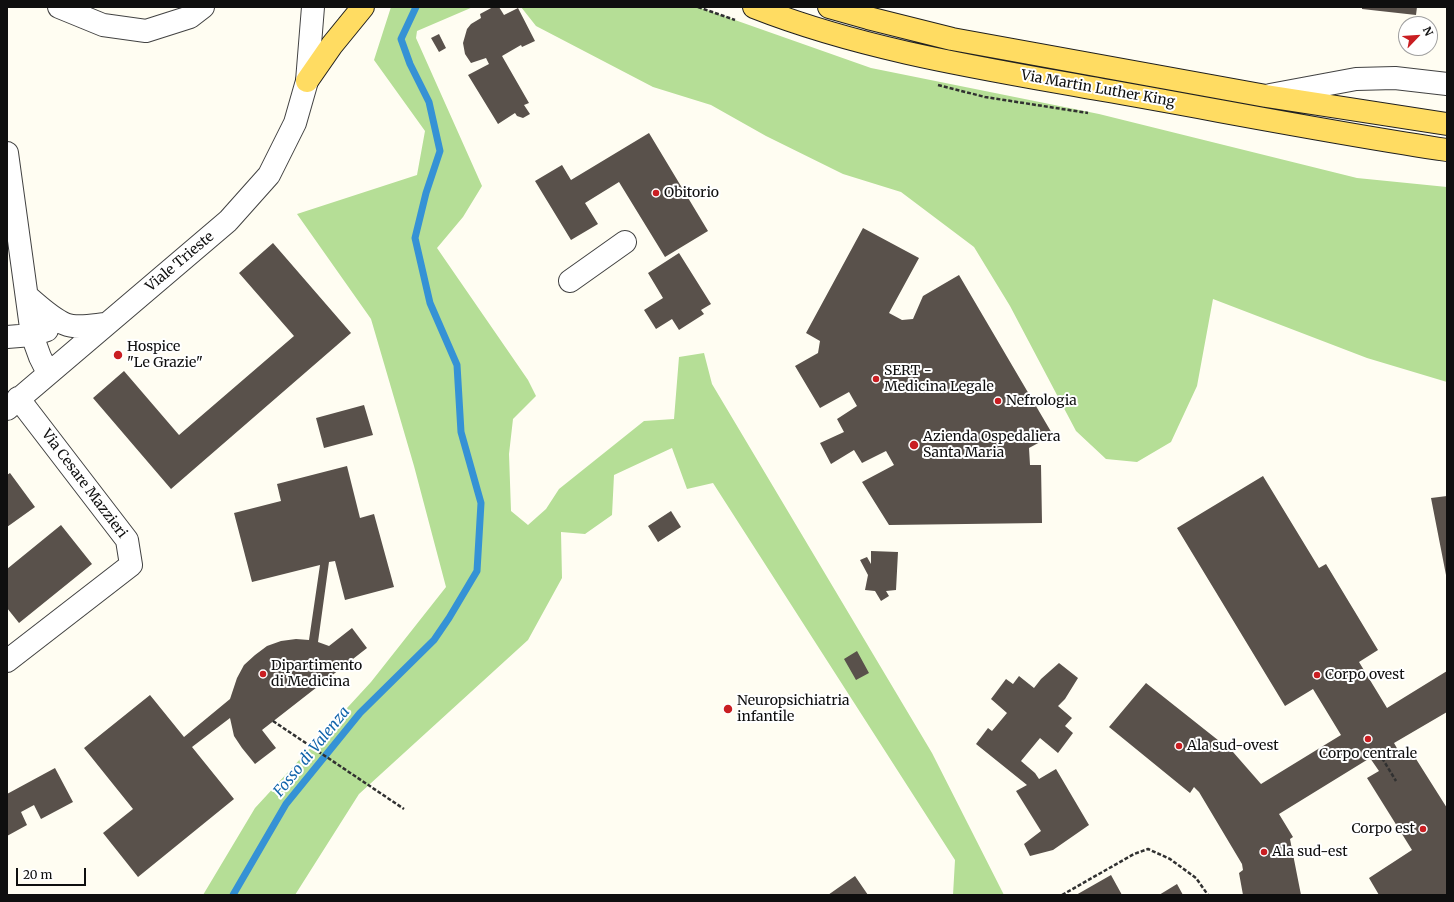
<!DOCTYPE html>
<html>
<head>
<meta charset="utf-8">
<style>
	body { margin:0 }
	#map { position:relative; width:1454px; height:902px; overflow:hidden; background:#fffdf2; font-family:Merriweather,serif }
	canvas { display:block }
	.frame { position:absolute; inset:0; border:8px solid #0f0f0f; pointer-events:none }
	.north { position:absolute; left:1398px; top:16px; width:40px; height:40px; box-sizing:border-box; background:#fff; border:1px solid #9f9f9f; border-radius:50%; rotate:65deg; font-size:11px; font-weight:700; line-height:16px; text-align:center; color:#0f0f0f }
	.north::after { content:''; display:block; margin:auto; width:14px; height:18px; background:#c91e22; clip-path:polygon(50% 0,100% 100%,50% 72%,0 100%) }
	.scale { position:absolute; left:16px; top:868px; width:70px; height:18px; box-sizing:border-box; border:2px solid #0f0f0f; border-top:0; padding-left:5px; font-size:12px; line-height:14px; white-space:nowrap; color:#0f0f0f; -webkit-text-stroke:3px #fff; paint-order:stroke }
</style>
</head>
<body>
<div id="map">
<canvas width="1454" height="902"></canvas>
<div class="frame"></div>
<div class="north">N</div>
<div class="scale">20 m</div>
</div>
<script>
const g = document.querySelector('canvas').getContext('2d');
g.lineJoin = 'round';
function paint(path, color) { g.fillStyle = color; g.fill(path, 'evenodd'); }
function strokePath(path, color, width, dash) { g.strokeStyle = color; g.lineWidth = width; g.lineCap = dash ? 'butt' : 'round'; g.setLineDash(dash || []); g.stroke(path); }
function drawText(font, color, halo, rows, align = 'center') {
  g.font = font + ' Merriweather,serif'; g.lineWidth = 4; g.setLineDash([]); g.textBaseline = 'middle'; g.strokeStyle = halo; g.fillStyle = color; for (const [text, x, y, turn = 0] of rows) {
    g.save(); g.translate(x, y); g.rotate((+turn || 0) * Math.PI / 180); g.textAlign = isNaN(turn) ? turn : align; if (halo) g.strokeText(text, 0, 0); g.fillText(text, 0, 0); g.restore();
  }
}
paint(new Path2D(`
	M391,7H473L417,31L416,38L482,186L463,217L437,248L528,380L536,396L513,419L509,454L511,511L528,525L546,509L559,489L644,421L674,419L679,357L704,353L712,384L932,753L1004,895H953L955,860L713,483L687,489L672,448L614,475L612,515L585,534L561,532L562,578L528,640L359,794L295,895H203L255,808L371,682L446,587L414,466L371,319L297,214L417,175L425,131L374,60Z
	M521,7H698L871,68L1099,114L1357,178L1447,187V382L1367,358L1213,299L1197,386L1171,442L1137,462L1106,459L1076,431L1010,306L974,247L901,192L843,174L766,136L711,105L653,87L536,26Z`), '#b5de96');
strokePath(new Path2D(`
	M233,895L286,804L360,713L434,640L449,618L477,571L481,503L461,432L457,365L430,303L415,238L426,193L440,151L429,102L410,64L401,39L416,7`), '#3592d5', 7);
paint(new Path2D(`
	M493,7H499L504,15L518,8L535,41L522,47L521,45L502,56L529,103L524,105L530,114L523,118L517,116L515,113L498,124L468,75L489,64L486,58L471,63L465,54L463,43L467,29L471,24L481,18L480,14Z
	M1362,7H1417L1416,15L1362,9Z
	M439,34L446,48L439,52L431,38Z
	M649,133L708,231L665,257L619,182L585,203L598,224L571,240L535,181L562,165L571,180Z
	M863,228L919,258L889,313L902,320L913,319L923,296L959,275L1053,435L1029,448L1030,465H1041L1042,523L889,525L862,482L894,465L886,451L862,463L854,450L831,464L820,443L844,432L837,419L857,406L849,392L820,408L795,366L818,353L820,341L806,333Z
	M273,243L351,333L171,489L93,398L124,371L179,435L294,336L239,273Z
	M679,253L711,304L701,310L704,314L679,330L672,319L656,329L644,310L663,298L648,273Z
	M364,405L373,435L324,448L316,418Z
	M347,466L360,518L374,514L394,587L345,600L335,561L329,562L318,642L329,646L352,628L367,648L262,730L276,748L255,764L242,748L234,736L230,718L192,747L234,799L138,877L103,833L133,809L84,748L150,695L184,737L230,699L237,678L244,665L255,655L267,646L281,641L296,639L309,640L320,565L252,582L234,513L281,501L277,484Z
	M10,473L35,507L7,527V475Z
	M1263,476L1319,568L1326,564L1378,650L1359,662L1387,708L1447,671V712L1394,743L1402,757L1411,751L1447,808V895H1379L1369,878L1412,850L1367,778L1379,771L1370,758L1279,814L1293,837L1290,839L1301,895H1243L1239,873L1243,870L1242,864L1199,792L1194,787L1190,793L1109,727L1146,683L1233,752L1261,784L1341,735L1313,689L1285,706L1177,528Z
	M1447,496V575H1446L1431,498Z
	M671,511L681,527L658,542L648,526Z
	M61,525L92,564L19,623L7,608V569Z
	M871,551L898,552L896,590L886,591L889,596L881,601L875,591L865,590L868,575L860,560L867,557L871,564Z
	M857,651L869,673L856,680L844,659Z
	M1059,663L1078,678L1065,699L1058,706L1072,718L1065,726L1073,733L1058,753L1040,738L1021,761L1035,773L1039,779L1056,769L1089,825L1053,850L1030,856L1024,844L1041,831L1016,791L1027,785L976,744L988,728L992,731L1007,713L991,699L1006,679L1013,684L1019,676L1034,688L1041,679Z
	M55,768L73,802L41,819L34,805L21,812L27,825L7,836V794Z
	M1111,875L1122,895H1076Z
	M855,876L868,895H828Z
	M1177,884L1183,895H1159Z`), '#59514b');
const minor = new Path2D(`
	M59,7L103,25L146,31L190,17L203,7
	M1270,95L1356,79L1395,78L1447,84
	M7,153L32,335L40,357L48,373
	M570,281L625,242
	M27,296C39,306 51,318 65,324C76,329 94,325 106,324
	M7,337L32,335L47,330
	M7,409L228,221L269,175L295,123L307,81L313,7
	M7,661L131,565L127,540L18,398`);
const major = new Path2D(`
	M754,7C866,51 986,69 1103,90C1218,110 1332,133 1447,150
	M829,7L868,18L952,39L1266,96L1447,124
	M307,81L332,45L363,7`);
strokePath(minor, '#424242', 24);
strokePath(major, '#202020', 24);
strokePath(new Path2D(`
	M698,7L735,20
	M938,85L985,97L1088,113
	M273,721L404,809
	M1379,753L1396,781
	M1062,895L1134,854L1148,849L1170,859L1196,878L1208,895`), '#313131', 2.5, [4, 2]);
strokePath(minor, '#fff', 22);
strokePath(major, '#ffdc62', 22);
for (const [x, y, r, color] of [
	[656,193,4,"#c91e22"],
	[118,355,5,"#c91e22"],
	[876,379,4,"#c91e22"],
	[998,401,4,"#c91e22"],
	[914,445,5,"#c91e22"],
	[263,674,4,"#c91e22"],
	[1317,675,4,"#c91e22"],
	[728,709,5,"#c91e22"],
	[1368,739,4,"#c91e22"],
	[1179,746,4,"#c91e22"],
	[1423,829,4,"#c91e22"],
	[1264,852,4,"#c91e22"]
]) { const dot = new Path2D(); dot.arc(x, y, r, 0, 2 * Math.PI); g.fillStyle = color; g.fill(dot); strokePath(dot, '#fff', 1.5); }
drawText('14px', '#0f0f0f', '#fff', [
	["Via Martin Luther King",1098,89,10],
	["Viale Trieste",180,262,-40],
	["Via Cesare Mazzieri",84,484,53]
]);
drawText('14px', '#0f0f0f', '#fff', [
	["Obitorio",664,193],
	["Hospice",127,347],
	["\"Le Grazie\"",127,363],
	["SERT -",884,371],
	["Medicina Legale",884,387],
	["Nefrologia",1006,401],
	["Azienda Ospedaliera",923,437],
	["Santa Maria",923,453],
	["Dipartimento",271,666],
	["di Medicina",271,682],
	["Corpo ovest",1325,675],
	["Neuropsichiatria",737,701],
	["infantile",737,717],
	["Ala sud-ovest",1187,746],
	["Corpo centrale",1368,754,"center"],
	["Corpo est",1415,829,"right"],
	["Ala sud-est",1272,852]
], 'left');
drawText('italic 15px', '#1063aa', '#fff', [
	["Fosso di Valenza",312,752,-51]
]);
</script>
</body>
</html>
